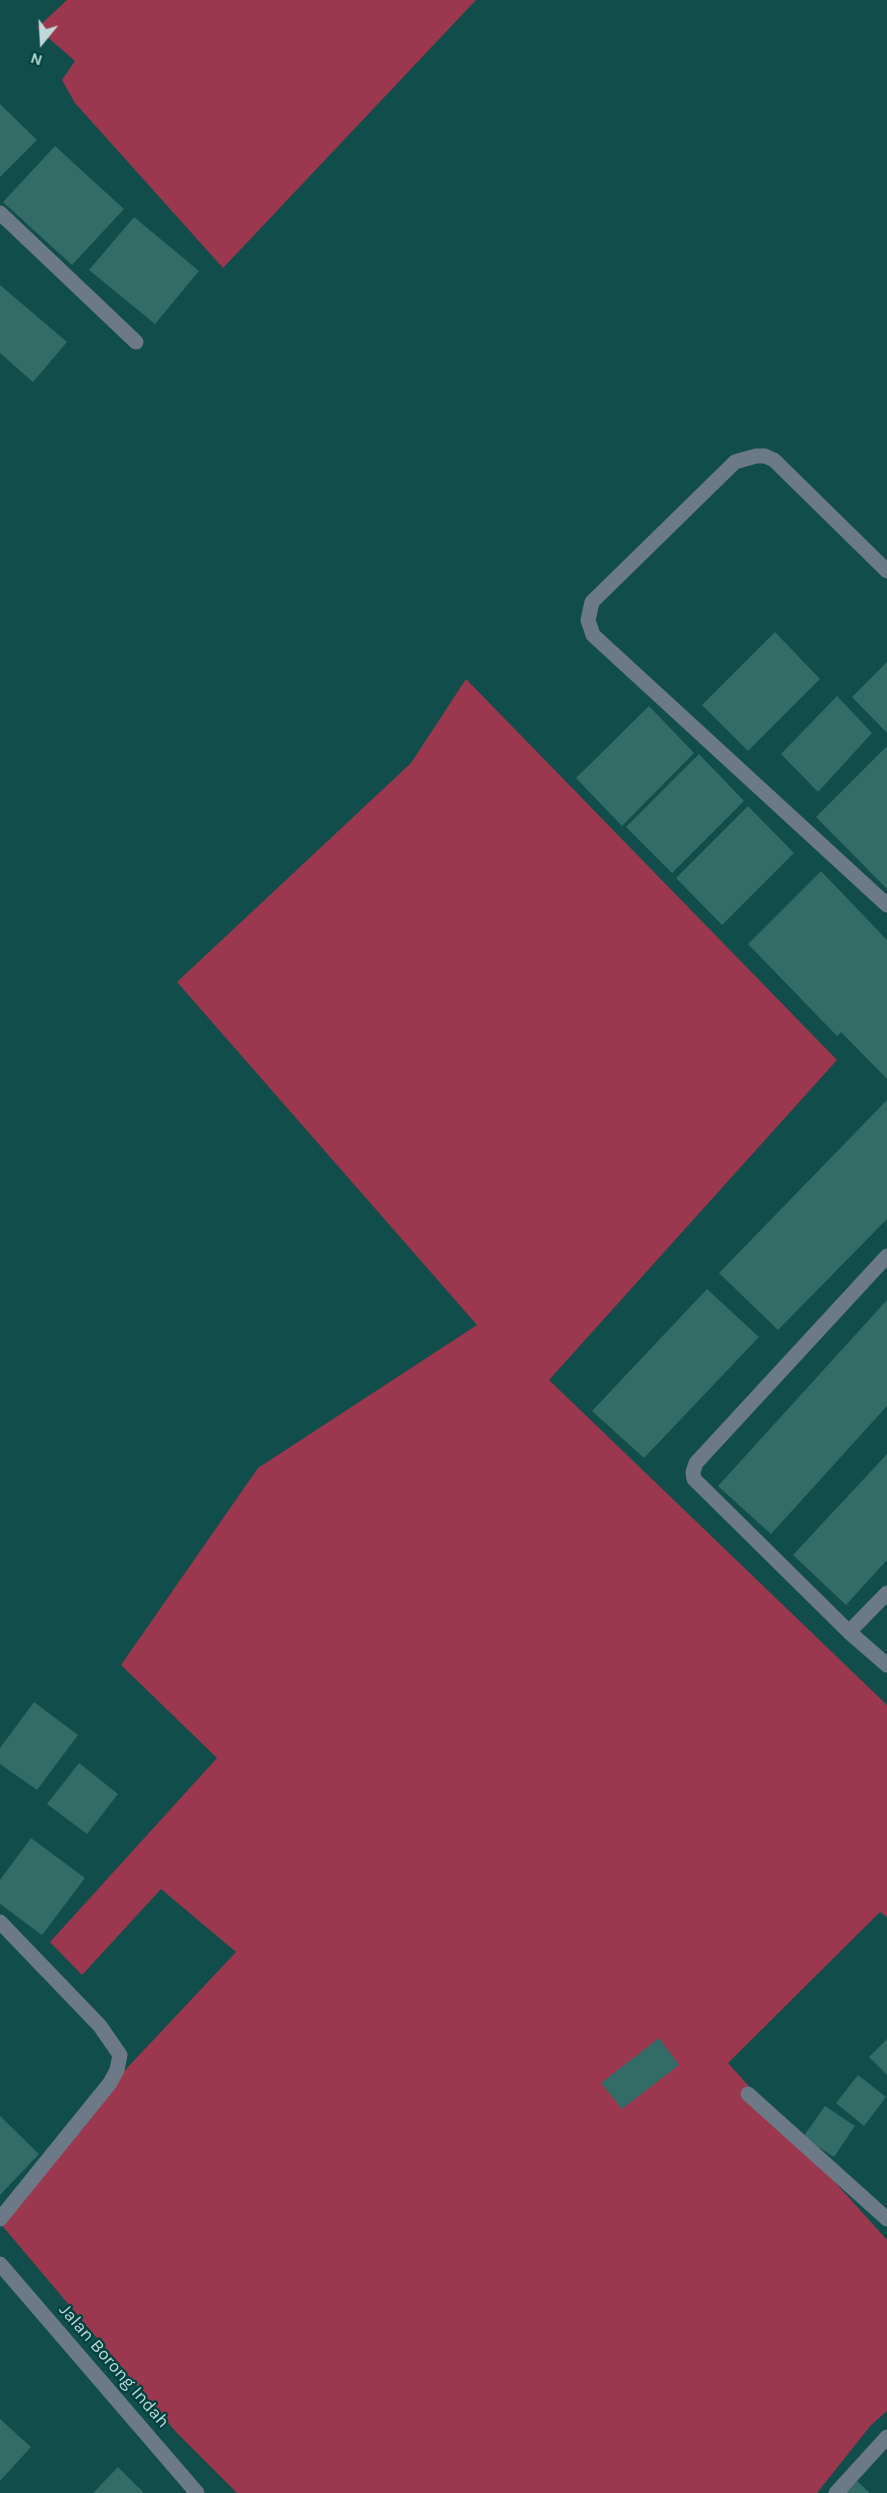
<!DOCTYPE html>
<html>
<head>
<meta charset="utf-8">
<style>
	body { margin:0 }
	#map { position:relative; width:887px; height:2493px; overflow:hidden; background:#114d4a; font-family:Karla,sans-serif }
	canvas { display:block }
	.north { position:absolute; left:12px; top:12px; width:60px; height:60px; -webkit-text-stroke:4px #00423f; paint-order:stroke; rotate:198deg; font-size:16px; font-weight:700; line-height:24px; text-align:center; color:#bdd8d6 }
	.north::after { content:''; display:block; margin:auto; width:21px; height:27px; background:#bdd8d6; clip-path:polygon(50% 0,100% 100%,50% 72%,0 100%) }
</style>
</head>
<body>
<div id="map">
<canvas width="887" height="2493"></canvas>
<div class="north">N</div>
</div>
<script>
const g = document.querySelector('canvas').getContext('2d');
g.lineJoin = 'round';
function paint(path, color) { g.fillStyle = color; g.fill(path, 'evenodd'); }
function strokePath(path, color, width, dash) { g.strokeStyle = color; g.lineWidth = width; g.lineCap = dash ? 'butt' : 'round'; g.setLineDash(dash || []); g.stroke(path); }
function drawText(font, color, halo, rows, align = 'center') {
  g.font = font + ' Karla,sans-serif'; g.lineWidth = 4.5; g.setLineDash([]); g.textBaseline = 'middle'; g.strokeStyle = halo; g.fillStyle = color; for (const [text, x, y, turn = 0] of rows) {
    g.save(); g.translate(x, y); g.rotate((+turn || 0) * Math.PI / 180); g.textAlign = isNaN(turn) ? turn : align; if (halo) g.strokeText(text, 0, 0); g.fillText(text, 0, 0); g.restore();
  }
}
paint(new Path2D(`
	M67,0H476L223,268L75,103L62,80L75,61L37,28Z
	M466,679L837,1060L549,1380L887,1705V1917L880,1912L728,2063L887,2240V2411L871,2425L817,2493H237L176,2432L0,2223L127,2068L236,1952L161,1889L82,1975L50,1942L217,1758L121,1665L258,1468L477,1325L177,982L411,763Z`), '#9b384f');
paint(new Path2D(`
	M0,104L37,140L0,177Z
	M55,146L124,209L72,265L3,202Z
	M134,217L199,271L155,324L89,270Z
	M0,285L67,342L33,382L0,353Z
	M775,632L820,679L748,751L702,705Z
	M887,662V733L852,697Z
	M837,696L872,733L818,792L781,754Z
	M649,706L694,753L622,826L576,778Z
	M887,746V889L816,817Z
	M699,754L744,801L672,873L626,827Z
	M748,806L794,853L722,925L676,878Z
	M821,871L887,940V1079L841,1032L837,1036L748,944Z
	M887,1100V1219L778,1330L719,1273Z
	M707,1289L759,1337L644,1458L592,1411Z
	M887,1300V1406L771,1534L718,1486Z
	M887,1454V1560L846,1605L793,1555Z
	M34,1702L78,1735L37,1790L0,1764V1748Z
	M79,1763L118,1794L87,1834L47,1804Z
	M31,1838L85,1878L42,1935L0,1904V1880Z
	M659,2038L679,2065L622,2109L601,2083Z
	M887,2039V2075L869,2057Z
	M858,2075L886,2097L864,2126L836,2103Z
	M825,2106L855,2126L834,2157L803,2137Z
	M0,2116L39,2154L0,2195Z
	M0,2419L31,2447L0,2481Z
	M118,2467L144,2493H93Z
	M857,2481L870,2493H845Z`), '#336b67');
strokePath(new Path2D(`
	M0,213L136,342
	M887,571L774,460L765,456H756L735,462L592,602L588,620L593,635L887,905
	M887,1256L696,1463L693,1472L694,1479L849,1632L887,1665
	M849,1632L887,1593
	M0,1922L100,2026L120,2055L117,2070L110,2083L0,2219
	M748,2094L887,2219
	M0,2264L197,2493
	M836,2493L887,2437`), '#6c7987', 15);
drawText('18px', '#bdd8d6', '#00423f', [
	["Jalan Borong Indah",114,2366,49]
]);
</script>
</body>
</html>
